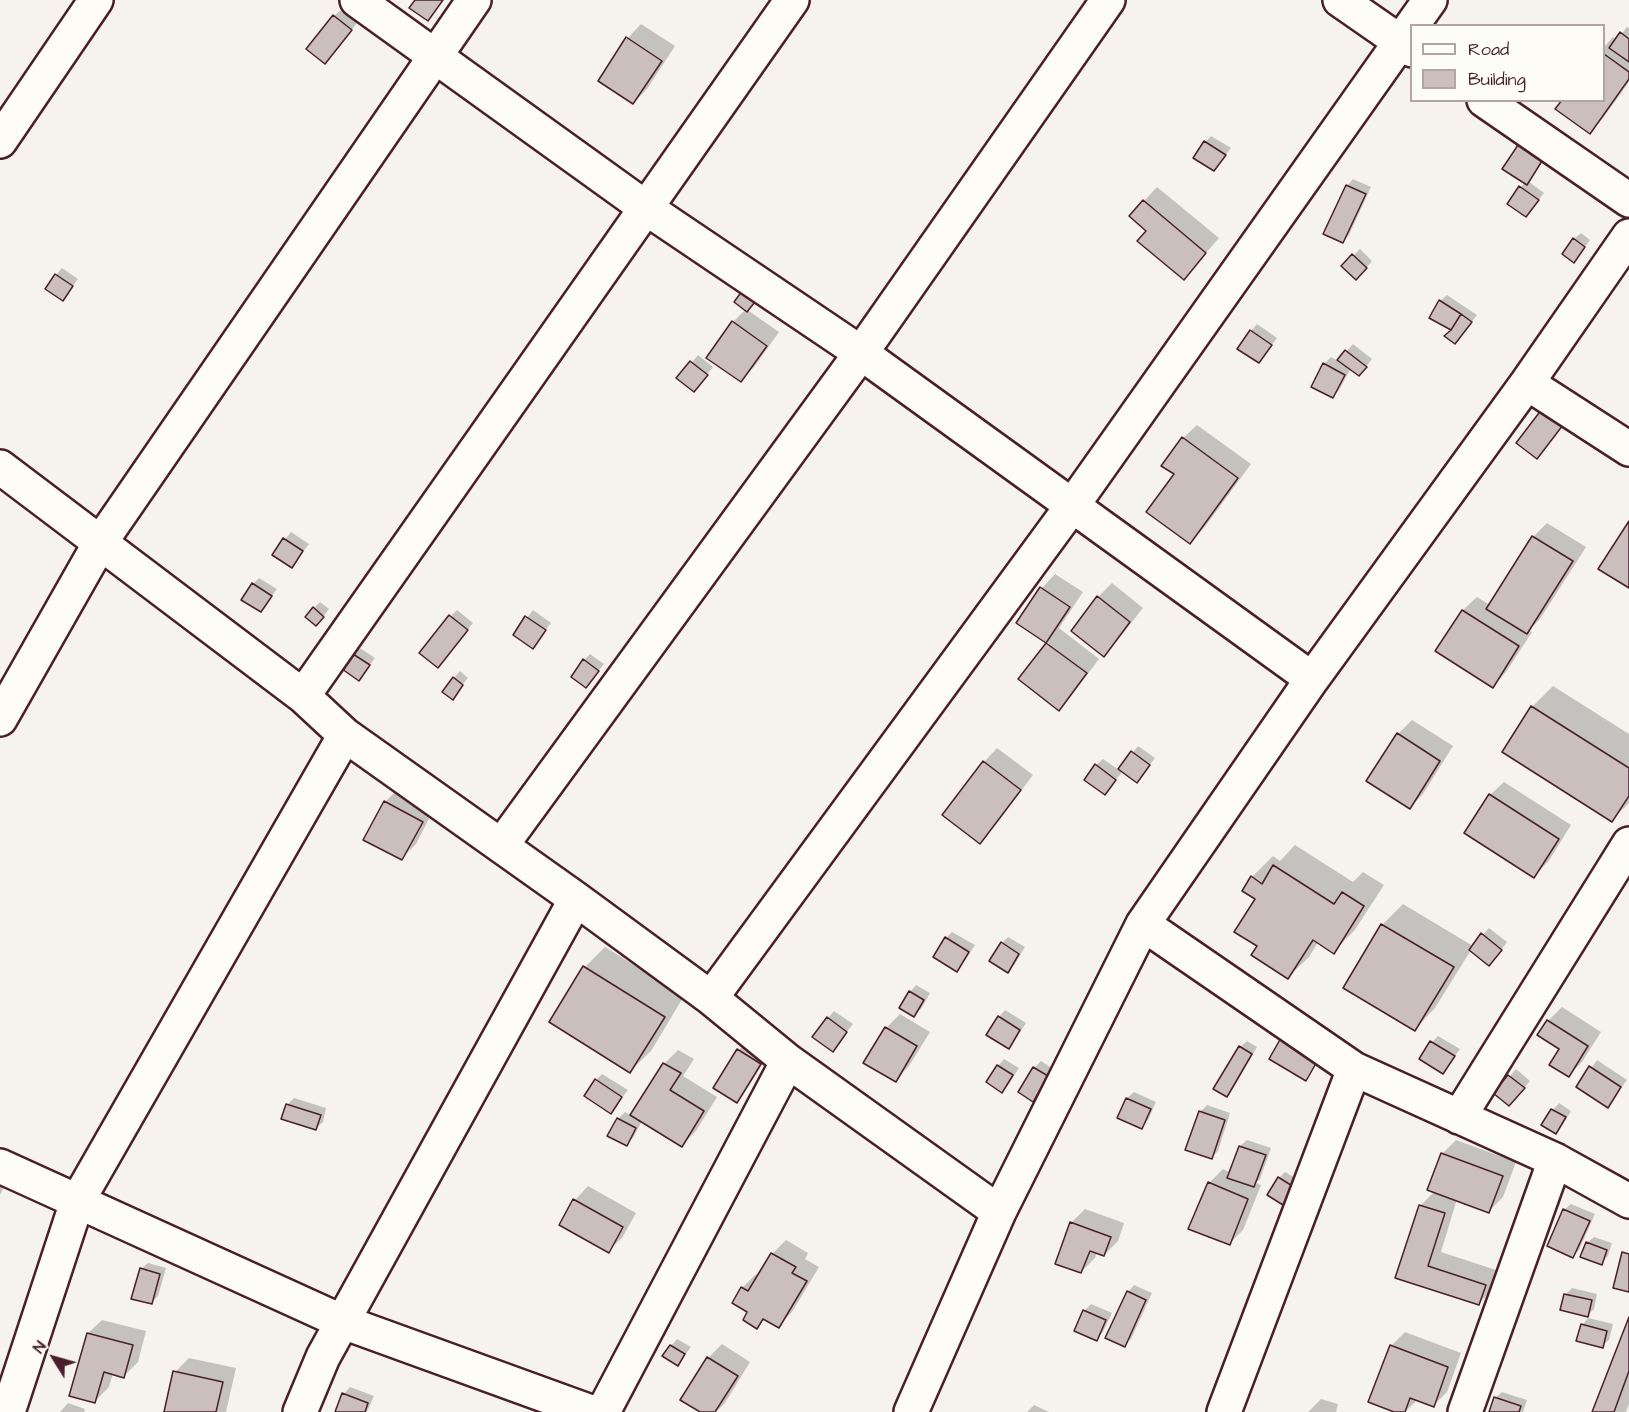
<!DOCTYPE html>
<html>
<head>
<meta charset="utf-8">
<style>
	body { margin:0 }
	#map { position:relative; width:1629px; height:1412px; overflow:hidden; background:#f6f3ef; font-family:"Architects Daughter",sans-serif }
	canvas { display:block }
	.legend { position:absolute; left:1410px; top:24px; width:195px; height:78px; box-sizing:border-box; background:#fdfcf7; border:2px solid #b5a4a5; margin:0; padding:8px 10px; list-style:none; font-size:18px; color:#4a1f2b }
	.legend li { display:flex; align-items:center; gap:12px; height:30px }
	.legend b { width:30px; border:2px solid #b5a4a5 }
	.north { position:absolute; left:24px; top:1328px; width:60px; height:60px; -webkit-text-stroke:4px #fdfcf7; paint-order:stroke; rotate:307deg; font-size:16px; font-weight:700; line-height:24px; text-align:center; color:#4a1f2b }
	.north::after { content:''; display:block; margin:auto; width:21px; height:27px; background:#4a1f2b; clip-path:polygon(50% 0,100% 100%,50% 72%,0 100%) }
</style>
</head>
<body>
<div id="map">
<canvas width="1629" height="1412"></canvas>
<ul class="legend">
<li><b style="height:8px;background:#fdfcf7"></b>Road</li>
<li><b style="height:16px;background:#cbbfbe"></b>Building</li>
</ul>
<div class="north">N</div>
</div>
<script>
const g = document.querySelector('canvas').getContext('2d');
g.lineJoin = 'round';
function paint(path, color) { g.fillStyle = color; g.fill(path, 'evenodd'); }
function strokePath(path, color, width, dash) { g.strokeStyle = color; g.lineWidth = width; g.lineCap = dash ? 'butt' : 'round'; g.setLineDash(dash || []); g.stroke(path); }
paint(new Path2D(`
	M341,10L357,23L332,55L334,16Z
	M641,24L675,46L647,89L633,103L628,38Z
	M1627,27L1629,28V82L1603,118L1589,132L1604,100V47L1613,37L1617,40Z
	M1211,136L1231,148L1214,169L1205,142Z
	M1525,139L1548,154L1528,181L1544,193L1526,216L1509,203L1525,182L1519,146Z
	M1353,179L1371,187L1349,235L1343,242L1347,186Z
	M1157,187L1219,238L1184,278L1148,231L1144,201Z
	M1581,233L1590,240L1574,261V239Z
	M1360,249L1372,261L1363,272L1343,266Z
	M62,268L78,279L63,299L56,275Z
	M1447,295L1477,315L1455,343L1453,329L1440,301Z
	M746,309L779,332L754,367L741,380L733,322Z
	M1257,324L1277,338L1258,362L1251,331Z
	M1353,344L1372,359L1365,368H1351L1339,390L1333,397L1324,364L1331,357L1338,361Z
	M698,355L713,367L700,383L679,378Z
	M1197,425L1251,464L1204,528L1190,542L1176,474L1183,438Z
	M1547,523L1586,547L1540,619L1529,630L1532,632L1506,672L1493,686L1437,651L1463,610L1477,597L1490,605L1533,537Z
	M291,532L309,544L292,566L274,554Z
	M1055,574L1083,592L1059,628L1099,659L1072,695L1059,709L1020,679L1049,643L1018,623L1042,588Z
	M259,578L277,589L261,611L253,584Z
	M1112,583L1143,608L1117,641L1104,655L1098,597Z
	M320,602L329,609L323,617L314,608Z
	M457,610L473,623L444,660L451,616Z
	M533,610L551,623L532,647L515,634Z
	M360,648L375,658L359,679L354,655Z
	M590,654L604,664L586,686L584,660Z
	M460,671L468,678L452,698L454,678Z
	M1553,686L1629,734V803L1612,820L1532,707Z
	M1412,720L1453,746L1423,794L1410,807L1398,734Z
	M1138,746L1155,758L1143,774L1123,771L1111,786L1096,765L1103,759L1119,770Z
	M997,748L1033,775L993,828L980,842L984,762Z
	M1504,782L1571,825L1548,862L1534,876L1490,795Z
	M399,788L435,807L416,844L402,858L385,802Z
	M1295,845L1353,882L1363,872L1384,885L1354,931L1333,952L1318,942L1309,957L1288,977L1259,945L1257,898L1244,890L1252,877L1273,856L1280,861Z
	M1403,904L1473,946L1489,928L1507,942L1496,957L1471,950L1435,1008L1415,1029L1382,925Z
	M952,932L975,945L963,963L957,970L946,938Z
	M1008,937L1025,947L1014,965L1008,971L1002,943Z
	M605,947L684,996L651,1051L630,1071L585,967Z
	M916,985L930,993L921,1009L914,1015L910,992Z
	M1562,1007L1601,1032L1582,1062L1569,1075L1561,1049L1548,1021Z
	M1005,1010L1026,1023L1015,1040L1009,1047L999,1017Z
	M834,1011L853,1024L832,1050L828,1018Z
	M900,1014L930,1032L909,1066L895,1080L886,1028Z
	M1438,1036L1460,1049L1443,1072L1432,1042Z
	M1247,1041L1257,1047L1233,1089L1226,1095L1240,1047Z
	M745,1044L767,1057L743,1095L737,1101L739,1050Z
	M678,1050L694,1059L683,1076L717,1097L696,1131L682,1145L642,1121L633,1138L626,1144L609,1135L618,1119L625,1112L632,1116L664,1064Z
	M1004,1059L1019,1068L1009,1084L1002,1091L998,1066Z
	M1597,1060L1627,1080L1607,1106L1578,1087Z
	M1041,1061L1053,1069L1039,1093L1032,1100L1034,1068Z
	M1516,1069L1530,1081L1516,1098L1496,1093Z
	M602,1074L628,1090L611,1112L596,1080Z
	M1134,1092L1156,1102L1148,1120L1141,1127L1119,1117L1127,1098Z
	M294,1098L326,1108L323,1122L316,1128L287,1105Z
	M1559,1103L1571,1111L1562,1126L1556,1132L1553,1110Z
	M1207,1105L1230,1113L1218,1151L1211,1158L1200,1112Z
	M1247,1140L1271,1148L1260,1179L1256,1183L1261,1185L1243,1230L1229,1244L1209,1183L1223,1169L1231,1173L1240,1146Z
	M1456,1140L1516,1162L1503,1197L1489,1211L1457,1199L1441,1252L1499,1271L1493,1289L1479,1303L1397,1277L1420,1206L1435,1191L1442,1154Z
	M0,1169L10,1175L0,1195Z
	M1285,1172L1299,1180L1289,1197L1282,1203L1279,1178Z
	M588,1186L636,1213L622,1238L608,1251L575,1200Z
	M1571,1204L1595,1214L1579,1250L1573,1256L1564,1210Z
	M1085,1209L1124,1223L1118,1241L1104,1255L1097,1252L1095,1258L1081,1272L1071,1223Z
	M1594,1237L1612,1243L1608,1256L1601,1263L1587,1243Z
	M786,1240L808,1253L805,1259L819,1267L792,1312L778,1326L765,1318L757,1327L742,1288L756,1274L759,1276L772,1254Z
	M148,1263L166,1268L158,1296L151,1303L141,1269Z
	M1134,1285L1152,1293L1131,1339L1124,1345L1128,1292Z
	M1572,1288L1597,1294L1594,1309L1587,1316L1562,1309L1566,1294Z
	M1091,1304L1112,1313L1103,1332L1096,1339L1084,1311Z
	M1588,1318L1613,1324L1609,1340L1602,1346L1582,1325Z
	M102,1320L146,1331L138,1362L124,1376L113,1373L109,1387L95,1401L71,1395L88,1333Z
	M1629,1321V1404L1626,1412H1594Z
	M1405,1332L1461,1353L1447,1392L1433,1406L1417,1400L1405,1412H1399L1391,1346Z
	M677,1339L691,1347L678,1364L671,1346Z
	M722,1344L750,1362L725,1403L716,1412H703L708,1358Z
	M189,1358L236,1368L226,1412H165L175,1372Z
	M350,1387L374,1396L367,1412H336L344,1394Z
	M1502,1392L1527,1400L1523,1412H1491L1495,1398Z
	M1321,1399L1338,1404L1336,1412H1308Z
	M68,1403L85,1409L84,1412H60Z
	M1034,1405L1049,1412H1027Z`), '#0003');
const building = new Path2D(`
	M415,0H443L428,21L409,8Z
	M333,15L352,30L325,64L306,49Z
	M1620,32L1629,39V62L1609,48Z
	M626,37L662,61L633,104L598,81Z
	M1604,54L1629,72V79L1590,134L1555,109L1562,100H1604Z
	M1204,141L1226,155L1214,171L1193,158Z
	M1518,145L1542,161L1527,185L1502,169Z
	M1346,185L1366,194L1343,243L1323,234Z
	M1519,186L1539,200L1526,217L1507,204Z
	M1143,200L1206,253L1184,280L1137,241L1146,231L1129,216Z
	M1573,238L1585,247L1574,263L1562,254Z
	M1352,254L1367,268L1356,280L1341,266Z
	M55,274L73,286L63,301L45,289Z
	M745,287L758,298L747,312L734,302Z
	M1439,300L1461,314L1451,330L1429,318Z
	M1461,314L1472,322L1455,344L1444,336L1451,330Z
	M732,321L767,346L741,382L706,358Z
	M1250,330L1272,345L1259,363L1237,349Z
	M1345,350L1367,367L1359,376L1337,360Z
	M690,361L708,375L694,392L676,378Z
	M1323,363L1345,375L1333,398L1311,387Z
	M1542,409L1563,425L1537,459L1516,443Z
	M1182,437L1238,478L1190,544L1146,512L1174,474L1161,466Z
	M1629,521V588L1598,569Z
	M1532,536L1573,561L1527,634L1486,609Z
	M283,538L303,551L292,568L272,555Z
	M252,583L272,596L261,612L241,600Z
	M1040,587L1070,607L1046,643L1016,623Z
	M1097,596L1130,622L1104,657L1071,631Z
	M313,607L324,617L316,626L305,617Z
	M1462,610L1519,646L1493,688L1435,651Z
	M449,615L468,630L438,668L419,653Z
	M525,616L546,630L533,649L513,635Z
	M1046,643L1087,673L1059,711L1018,679Z
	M353,654L370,665L359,681L342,669Z
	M583,659L599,671L586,688L571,677Z
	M453,677L463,685L453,700L442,692Z
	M1531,706L1629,768V796L1612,822L1502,752Z
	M1397,733L1440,761L1410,809L1366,781Z
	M1131,751L1150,765L1137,783L1118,769Z
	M983,761L1021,790L980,844L942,815Z
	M1095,764L1116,780L1105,795L1084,780Z
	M1489,794L1559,839L1534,878L1464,833Z
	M384,801L423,822L402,860L363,840Z
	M1273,865L1334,904L1342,892L1364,906L1334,954L1313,940L1288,979L1251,955L1257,946L1234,932L1255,899L1242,891L1251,876L1262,884Z
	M1381,924L1454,967L1415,1031L1343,988Z
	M1481,933L1502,950L1489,966L1469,950Z
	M945,937L969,952L957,972L933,957Z
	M1001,942L1019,954L1008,973L989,961Z
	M583,966L665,1017L630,1073L549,1022Z
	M909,991L924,1000L914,1017L899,1008Z
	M998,1016L1020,1030L1009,1049L986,1035Z
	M827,1017L847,1032L833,1052L812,1037Z
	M1547,1020L1588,1046L1569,1077L1549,1065L1559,1049L1537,1035Z
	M885,1027L917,1046L896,1082L863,1063Z
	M1282,1036L1319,1058L1306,1081L1269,1059Z
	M1430,1041L1455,1056L1443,1074L1419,1059Z
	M1239,1046L1252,1054L1227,1097L1213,1089Z
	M737,1049L761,1064L737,1103L713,1088Z
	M663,1063L681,1073L670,1090L704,1111L682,1147L630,1115Z
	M997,1065L1013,1075L1002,1093L986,1082Z
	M1589,1066L1621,1087L1608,1108L1576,1087Z
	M1033,1067L1048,1076L1033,1102L1018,1092Z
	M1508,1075L1525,1088L1509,1106L1493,1093Z
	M595,1079L622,1097L611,1114L584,1096Z
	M1126,1098L1151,1109L1142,1129L1117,1118Z
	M286,1104L321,1115L316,1130L281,1119Z
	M1551,1109L1566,1117L1556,1134L1541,1125Z
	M1199,1111L1225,1120L1212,1159L1185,1150Z
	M617,1118L636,1128L627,1146L607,1136Z
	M1239,1146L1266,1155L1254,1187L1227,1178Z
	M1441,1153L1503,1176L1489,1213L1427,1190Z
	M1278,1177L1294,1187L1283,1205L1267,1195Z
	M1208,1182L1248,1199L1230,1245L1188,1229Z
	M573,1199L623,1227L609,1253L559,1225Z
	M1419,1205L1445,1213L1428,1266L1486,1285L1479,1305L1395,1278Z
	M1563,1209L1590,1221L1573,1258L1547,1246Z
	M1070,1222L1111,1237L1104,1256L1090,1251L1081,1273L1055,1264Z
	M1586,1242L1607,1250L1602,1265L1580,1257Z
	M1622,1252L1629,1254V1292L1613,1288Z
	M771,1253L796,1267L792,1273L807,1281L779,1328L763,1319L757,1329L743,1320L747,1312L732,1303L741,1287L748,1291Z
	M140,1268L160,1274L152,1304L131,1299Z
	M1127,1291L1146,1300L1125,1347L1105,1338Z
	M1564,1294L1592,1300L1588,1317L1560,1310Z
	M1083,1310L1106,1320L1097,1341L1074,1331Z
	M1629,1317V1371L1614,1412H1592Z
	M1581,1324L1607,1331L1603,1348L1576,1341Z
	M87,1333L133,1345L124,1378L104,1372L95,1403L69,1396Z
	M670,1345L685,1354L678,1366L662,1356Z
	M1390,1345L1448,1367L1434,1407L1410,1398L1405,1412H1394L1368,1402Z
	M707,1357L738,1376L715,1412H700L680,1400Z
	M173,1371L223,1382L216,1412H164Z
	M342,1393L368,1403L365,1412H335Z
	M1494,1397L1521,1406L1519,1412H1489Z`);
paint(building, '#cbbfbe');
strokePath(building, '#4a1f2b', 1.5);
const minor = new Path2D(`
	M357,0L646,208L861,353L1312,679
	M1340,0L1412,50
	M1484,100L1629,200
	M0,141L96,0
	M1527,383L1629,449
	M0,467L303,696L345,735L576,899L711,998L788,1061L999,1212
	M303,696L792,0
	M0,719L100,543L474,0
	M501,846L861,353L1108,0
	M1143,924L1354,1069L1555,1160L1629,1201
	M711,998L1072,506L1430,0
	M1459,1117L1629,844
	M0,1166L343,1322L591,1412
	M8,1412L77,1202L345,735
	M300,1412L323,1357L576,899
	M603,1412L788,1061
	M911,1412L999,1212L1143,924L1312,679L1527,383L1629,236
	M1224,1412L1354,1069
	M1465,1412L1555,1160`);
strokePath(minor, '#4a1f2b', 38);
strokePath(minor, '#fdfcf7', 33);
</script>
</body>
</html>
